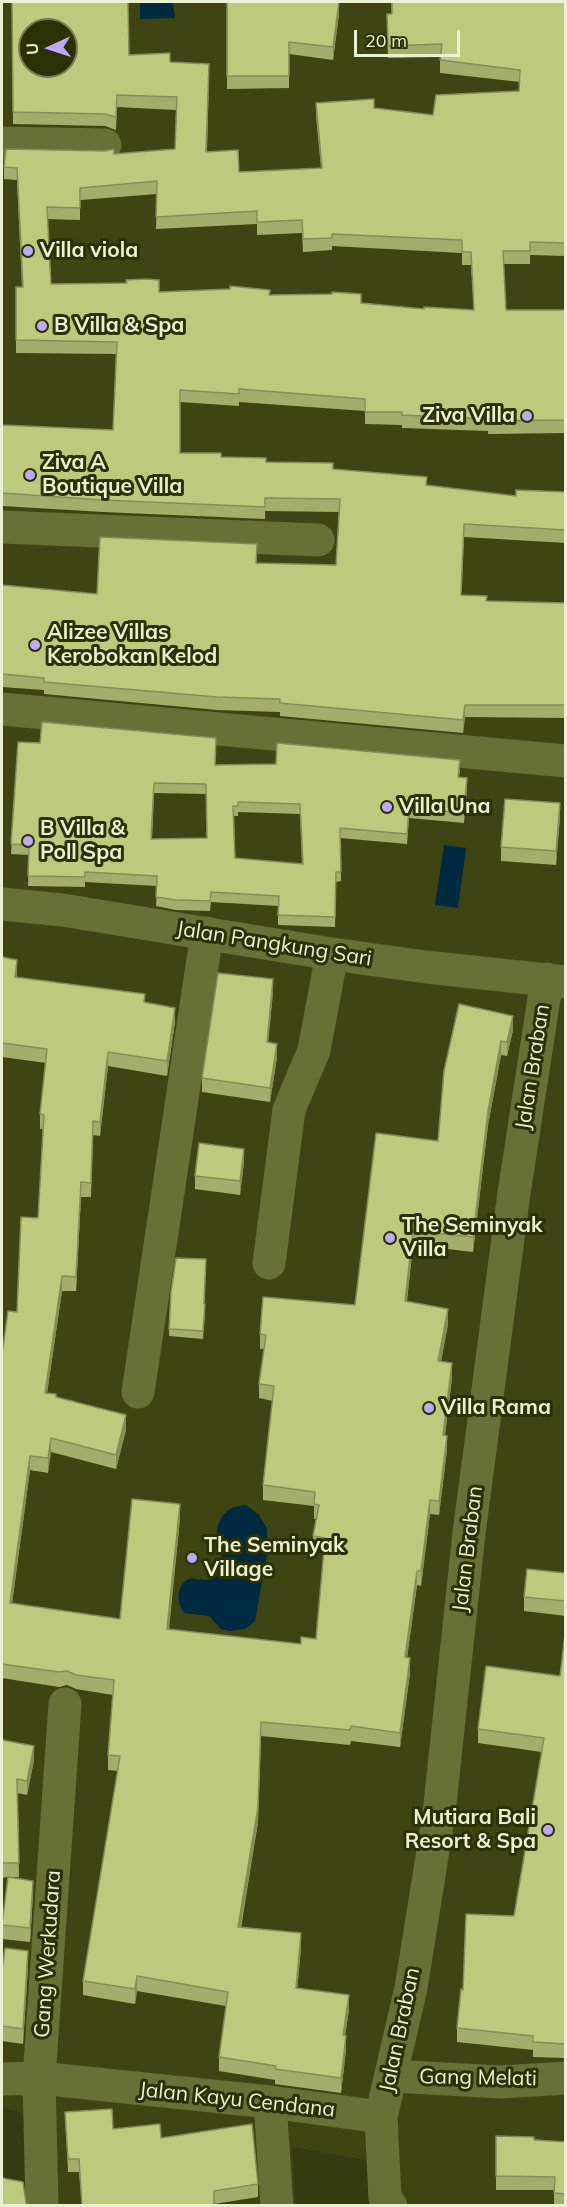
<!DOCTYPE html>
<html>
<head>
<meta charset="utf-8">
<style>
	body { margin:0 }
	#map { position:relative; width:567px; height:2207px; overflow:hidden; background:#353b10; font-family:Mulish,sans-serif }
	canvas { display:block }
	.frame { position:absolute; inset:0; border:3px solid #eaf0d2; pointer-events:none }
	.north { position:absolute; left:18px; top:18px; width:60px; height:60px; box-sizing:border-box; background:#2b3104; border:2px solid #777d56; border-radius:50%; rotate:267deg; font-size:16px; font-weight:700; line-height:24px; text-align:center; color:#eaf0d2 }
	.north::after { content:''; display:block; margin:auto; width:21px; height:27px; background:#bea9f5; clip-path:polygon(50% 0,100% 100%,50% 72%,0 100%) }
	.scale { position:absolute; left:354px; top:30px; width:106px; height:27px; box-sizing:border-box; border:3px solid #eaf0d2; border-top:0; padding-left:8px; font-size:18px; line-height:21px; white-space:nowrap; color:#eaf0d2; -webkit-text-stroke:4px #2b3104; paint-order:stroke }
</style>
</head>
<body>
<div id="map">
<canvas width="567" height="2207"></canvas>
<div class="frame"></div>
<div class="north">U</div>
<div class="scale">20 m</div>
</div>
<script>
const g = document.querySelector('canvas').getContext('2d');
g.lineJoin = 'round';
function paint(path, color) { g.fillStyle = color; g.fill(path, 'evenodd'); }
function strokePath(path, color, width, dash) { g.strokeStyle = color; g.lineWidth = width; g.lineCap = dash ? 'butt' : 'round'; g.setLineDash(dash || []); g.stroke(path); }
function drawText(font, color, halo, rows, align = 'center') {
  g.font = font + ' Mulish,sans-serif'; g.lineWidth = 6; g.setLineDash([]); g.textBaseline = 'middle'; g.strokeStyle = halo; g.fillStyle = color; for (const [text, x, y, turn = 0] of rows) {
    g.save(); g.translate(x, y); g.rotate((+turn || 0) * Math.PI / 180); g.textAlign = isNaN(turn) ? turn : align; if (halo) g.strokeText(text, 0, 0); g.fillText(text, 0, 0); g.restore();
  }
}
paint(new Path2D(`
	M2,2H565V2205H401L399,2166L292,2147L296,2205H39V2116L2,2108ZM30,30H66V66H30Z`), '#3e4412');
paint(new Path2D(`
	M140,2H173L175,18L140,19Z
	M444,845L466,848L458,908L435,905Z
	M246,1505L259,1515L267,1528V1554L255,1621L245,1629L229,1631L221,1629L209,1616L184,1613C180,1606 177,1600 179,1591C187,1568 201,1585 214,1578C217,1576 219,1574 220,1571C228,1552 208,1538 222,1517C228,1508 235,1506 246,1505Z`), '#002a40');
strokePath(new Path2D(`
	M2,143L105,145
	M2,527L318,540
	M2,709L566,761
	M269,1263L289,1110L314,1050L332,954
	M138,1392L207,933
	M391,2076L501,2082L566,2078
	M2,2079L39,2078L270,2102L381,2117
	M270,2102L277,2206
	M42,2206L39,2078L65,1704`), '#677037', 33);
strokePath(new Path2D(`
	M2,904L62,910L332,954L426,967L566,982
	M391,2206L385,2198L381,2117L411,1988L439,1813L469,1533L514,1193L547,979`), '#677037', 33);
paint(new Path2D(`
	M12,2L129,55L170,62L209,76L207,152L239,172L321,168L316,116V103L374,108L433,115L519,91L520,82L440,73V57L388,58L387,27L392,14L391,2H566V256L530,255V264H503L506,310H566V433L488,434V431L402,428V425L365,424V411L239,402V406L180,402V453L333,469L427,486L516,496L566,492V543L464,537L461,595L487,602L566,603V718L465,717L463,733L280,716V712L217,710L44,694V690L2,687V585L97,594L257,556V563L336,565L339,512L265,511V519L103,512L2,506V425L113,430L116,354L16,353V287H22L17,180L4,179V167L114,154L175,149L176,110L117,107L116,130L105,126L13,124ZM157,194L156,229L257,224V235L302,233L303,252L332,250V246L462,253V265H471L474,310L424,309L361,303L270,295L159,292L51,284L47,219L80,220V200Z
	M227,2L339,14L333,60L289,54V88L227,89Z
	M18,742L216,765L460,770L459,777L467,788L464,823L409,818L407,844L340,838L341,881L336,882L335,927L278,925V906L211,902L210,911L176,910L156,906L157,886L85,882V887L28,886L29,855L11,854ZM154,793L206,794L207,838L152,839ZM238,812L300,814L302,864L235,858L234,816H238Z
	M560,817L556,865L501,861V847Z
	M2,957L17,974V977L145,1002L175,1022L167,1076L108,1066L100,1136L93,1135L91,1197H81L76,1291H62L47,1393L126,1430L116,1469L51,1452L48,1473L30,1470L12,1604L120,1619L180,1519L169,1629L301,1644L316,1639L324,1552L313,1551V1536L316,1519H314V1506L263,1500V1485L273,1401L259,1398V1384L264,1349H260V1334L355,1305L438,1141L444,1071L513,1030L507,1056L501,1055L488,1125L473,1252L413,1245L407,1301L448,1324L441,1362L452,1378L445,1435L447,1450L439,1515L430,1514L421,1586L417,1585L407,1658L410,1673L400,1747L351,1741L350,1745L261,1736L258,1822L241,1928L301,1948L297,1988L349,2010L345,2035L346,2050L341,2093L275,2084V2080L219,2071V2057L226,2006L137,1991L135,2004L83,1995V1981L118,1771L108,1770V1755L113,1695L76,1689L67,1685L59,1687L2,1678V1355L17,1312L38,1218L43,1129H40V1114L46,1063L2,1057Z
	M273,992L268,1042L277,1057L270,1102L202,1092V1078Z
	M244,1162L240,1195L195,1189V1176Z
	M204,1304L205,1312L203,1339L169,1336V1329Z
	M566,1566V1616L524,1611V1597L565,1573Z
	M566,1626V2058L533,2057V2050L457,2042V2028L463,1990L514,1916L542,1752L478,1743V1729L560,1676Z
	M2,1740L34,1760L27,1795L17,1793L19,1877H10L33,1894L30,1942L2,1939V1925L8,1877L2,1878Z
	M28,1966L23,2044L2,2041V1970Z
	M65,2112L113,2129L161,2138L258,2184V2197L214,2204V2205H82L79,2172H68Z
	M496,2136L566,2142V2205H554V2190H496Z`), '#a3ae6c');
paint(new Path2D(`
	M339,2V14L333,60V47Z
	M465,705V717L463,733V720Z
	M560,803V817L556,865V851Z
	M17,960V974L15,991V977Z
	M273,979V992L267,1056V1042Z
	M175,1008V1022L167,1076V1061Z
	M513,1016V1030L507,1056V1042Z
	M501,1041V1055L488,1125L473,1252V1237L488,1111Z
	M277,1044V1057L270,1102V1088Z
	M108,1052V1066L100,1136V1122Z
	M244,1149V1162L240,1195V1181Z
	M81,1182V1197L76,1291V1277Z
	M413,1231V1245L405,1315V1301Z
	M62,1276V1291L45,1407V1393Z
	M448,1309V1324L438,1376V1361Z
	M452,1363V1378L443,1450V1435Z
	M126,1415V1430L116,1469V1455Z
	M447,1436V1450L439,1515V1501Z
	M51,1438V1452L48,1473V1458Z
	M30,1456V1470L10,1618V1603Z
	M430,1500V1514L421,1586V1571Z
	M180,1504V1519L167,1643V1629Z
	M417,1571V1585L405,1672V1657Z
	M410,1658V1673L400,1747V1733Z
	M261,1722L258,1822L238,1942V1927Z
	M34,1746V1760L27,1795V1781Z
	M33,1881V1894L30,1942V1928Z
	M301,1933V1948L296,2003V1988Z
	M28,1951V1966L23,2044V2029Z
	M137,1976V1991L135,2004V1989Z
	M349,1995V2010L343,2050V2035Z
	M346,2036V2050L341,2093V2078Z`), '#848d58');
const building = new Path2D(`
	M12,2H128L129,55L170,53V62L209,64L206,152L238,150L239,172L322,168L316,103L374,99V108L433,115L436,95L519,91L520,70L440,60L442,44L388,46L387,14H392V2H566V243L530,242V251H503L506,310H566V420L488,421V419L402,415V412H365V399L239,389V394L180,390V453H221V457L266,458V462L333,463V469L427,477L426,485L516,496V490L566,492V530L464,524L461,595L487,596L486,601L566,603V705H465L463,720L280,703V699L217,697L44,682V678L2,674V585L97,594L100,537L257,544L256,563L336,565L340,499L265,498V507L103,500L2,493V425L113,430L117,342L16,340V287H23L17,168L4,167L6,149L105,151L114,149V154L175,149L177,97L117,95L116,117L105,114L13,112ZM30,30H66V66H30ZM157,181L156,217L257,211V222L302,220L303,239L332,238V234L462,240V252H471L474,310L424,307V309L361,303V294L332,292V294L269,295L270,290L230,286V289L159,292V280L146,279L126,280L127,283L51,284L47,207L80,208V188Z
	M227,2H339L333,47L289,42V76H227Z
	M42,722L216,738L215,765L276,764L277,743L460,760L458,777L467,778L464,813L409,808L407,834L340,828L341,872H336L335,917L278,915L279,896L211,892L210,901L176,900L156,897L157,876L85,872V877L28,876L29,845L11,844L18,742L40,743ZM154,783L206,784L207,838L151,839ZM238,802L300,804L303,864L235,858L233,806H238Z
	M505,799L560,803L556,851L501,847Z
	M2,957L17,960L15,977L145,994L144,1002L175,1008L167,1061L108,1052L100,1122L93,1121L91,1183L81,1182L76,1277L62,1276L45,1393L56,1394V1397L126,1415L116,1455L51,1438L48,1458L30,1456L10,1603L120,1619L132,1499L180,1504L167,1629L301,1644V1637L316,1639L325,1538L313,1536L319,1505L314,1504L315,1492L263,1485L274,1386L259,1384L266,1335L260,1334L263,1297L355,1305L376,1133L438,1141L444,1071L459,1004L513,1016L507,1042L501,1041L488,1111L473,1237L413,1231L405,1301L448,1309L438,1361L452,1363L443,1435L447,1436L439,1501L430,1500L421,1571H417L405,1657L410,1658L400,1733L351,1726L350,1730L261,1722L258,1807L238,1927L301,1933L296,1988L349,1995L343,2035L346,2036L341,2078L275,2069L276,2066L219,2057L228,1992L137,1976L135,1989L83,1981L120,1756L108,1755L114,1680L76,1675L67,1671L59,1672L2,1664V1355L8,1311L17,1312L21,1217L38,1218L44,1115L40,1114L47,1049L2,1043Z
	M218,973L273,979L267,1042L277,1044L270,1088L202,1078Z
	M199,1143L244,1149L240,1181L195,1176Z
	M176,1258L206,1259L204,1304H205L203,1331L169,1329L171,1292Z
	M566,1566V1601L524,1597L527,1569L565,1573Z
	M566,1626V2044L533,2042V2036L457,2028L461,1989L463,1990L466,1914L514,1916L544,1738L478,1729L486,1666L560,1676Z
	M2,1740L34,1746L27,1781L17,1779L19,1863H2Z
	M8,1877L33,1881L30,1928L2,1925Z
	M5,1948L28,1951L23,2029L2,2026V1970Z
	M112,2109L113,2129L160,2124L161,2138L252,2124L258,2184L214,2191V2205H82L79,2159H68L65,2112Z
	M496,2136L534,2137V2140L566,2142V2194L554,2193L555,2177L496,2176Z
	M2,2178L23,2182L26,2203L28,2205H2Z`);
paint(building, '#bdca7e');
strokePath(building, '#848d58', 1.5);
for (const [x, y, r, color] of [
	[28,251,6,"#bea9f5"],
	[42,326,6,"#bea9f5"],
	[527,416,6,"#bea9f5"],
	[30,475,6,"#bea9f5"],
	[35,645,6,"#bea9f5"],
	[387,807,6,"#bea9f5"],
	[28,841,6,"#bea9f5"],
	[390,1238,6,"#bea9f5"],
	[429,1408,6,"#bea9f5"],
	[192,1558,6,"#bea9f5"],
	[548,1830,6,"#bea9f5"]
]) { const dot = new Path2D(); dot.arc(x, y, r, 0, 2 * Math.PI); g.fillStyle = color; g.fill(dot); strokePath(dot, '#2b3104', 2); }
drawText('bold 21px', '#eaf0d2', '#2b3104', [
	["Villa viola",40,251],
	["B Villa & Spa",54,326],
	["Ziva Villa",515,416,"right"],
	["Ziva A",42,463],
	["Boutique Villa",42,487],
	["Alizee Villas",47,633],
	["Kerobokan Kelod",47,657],
	["Villa Una",399,807],
	["B Villa &",40,829],
	["Poll Spa",40,853],
	["The Seminyak",402,1226],
	["Villa",402,1250],
	["Villa Rama",441,1408],
	["The Seminyak",204,1546],
	["Village",204,1570],
	["Mutiara Bali",536,1818,"right"],
	["Resort & Spa",536,1842,"right"]
], 'left');
drawText('21px', '#eaf0d2', '#2b3104', [
	["Jalan Pangkung Sari",274,944,9],
	["Jalan Braban",533,1067,-81],
	["Jalan Braban",468,1549,-83],
	["Gang Werkudara",48,1954,-86],
	["Jalan Braban",400,2030,-78],
	["Gang Melati",478,2078,1],
	["Jalan Kayu Cendana",237,2100,6]
]);
</script>
</body>
</html>
